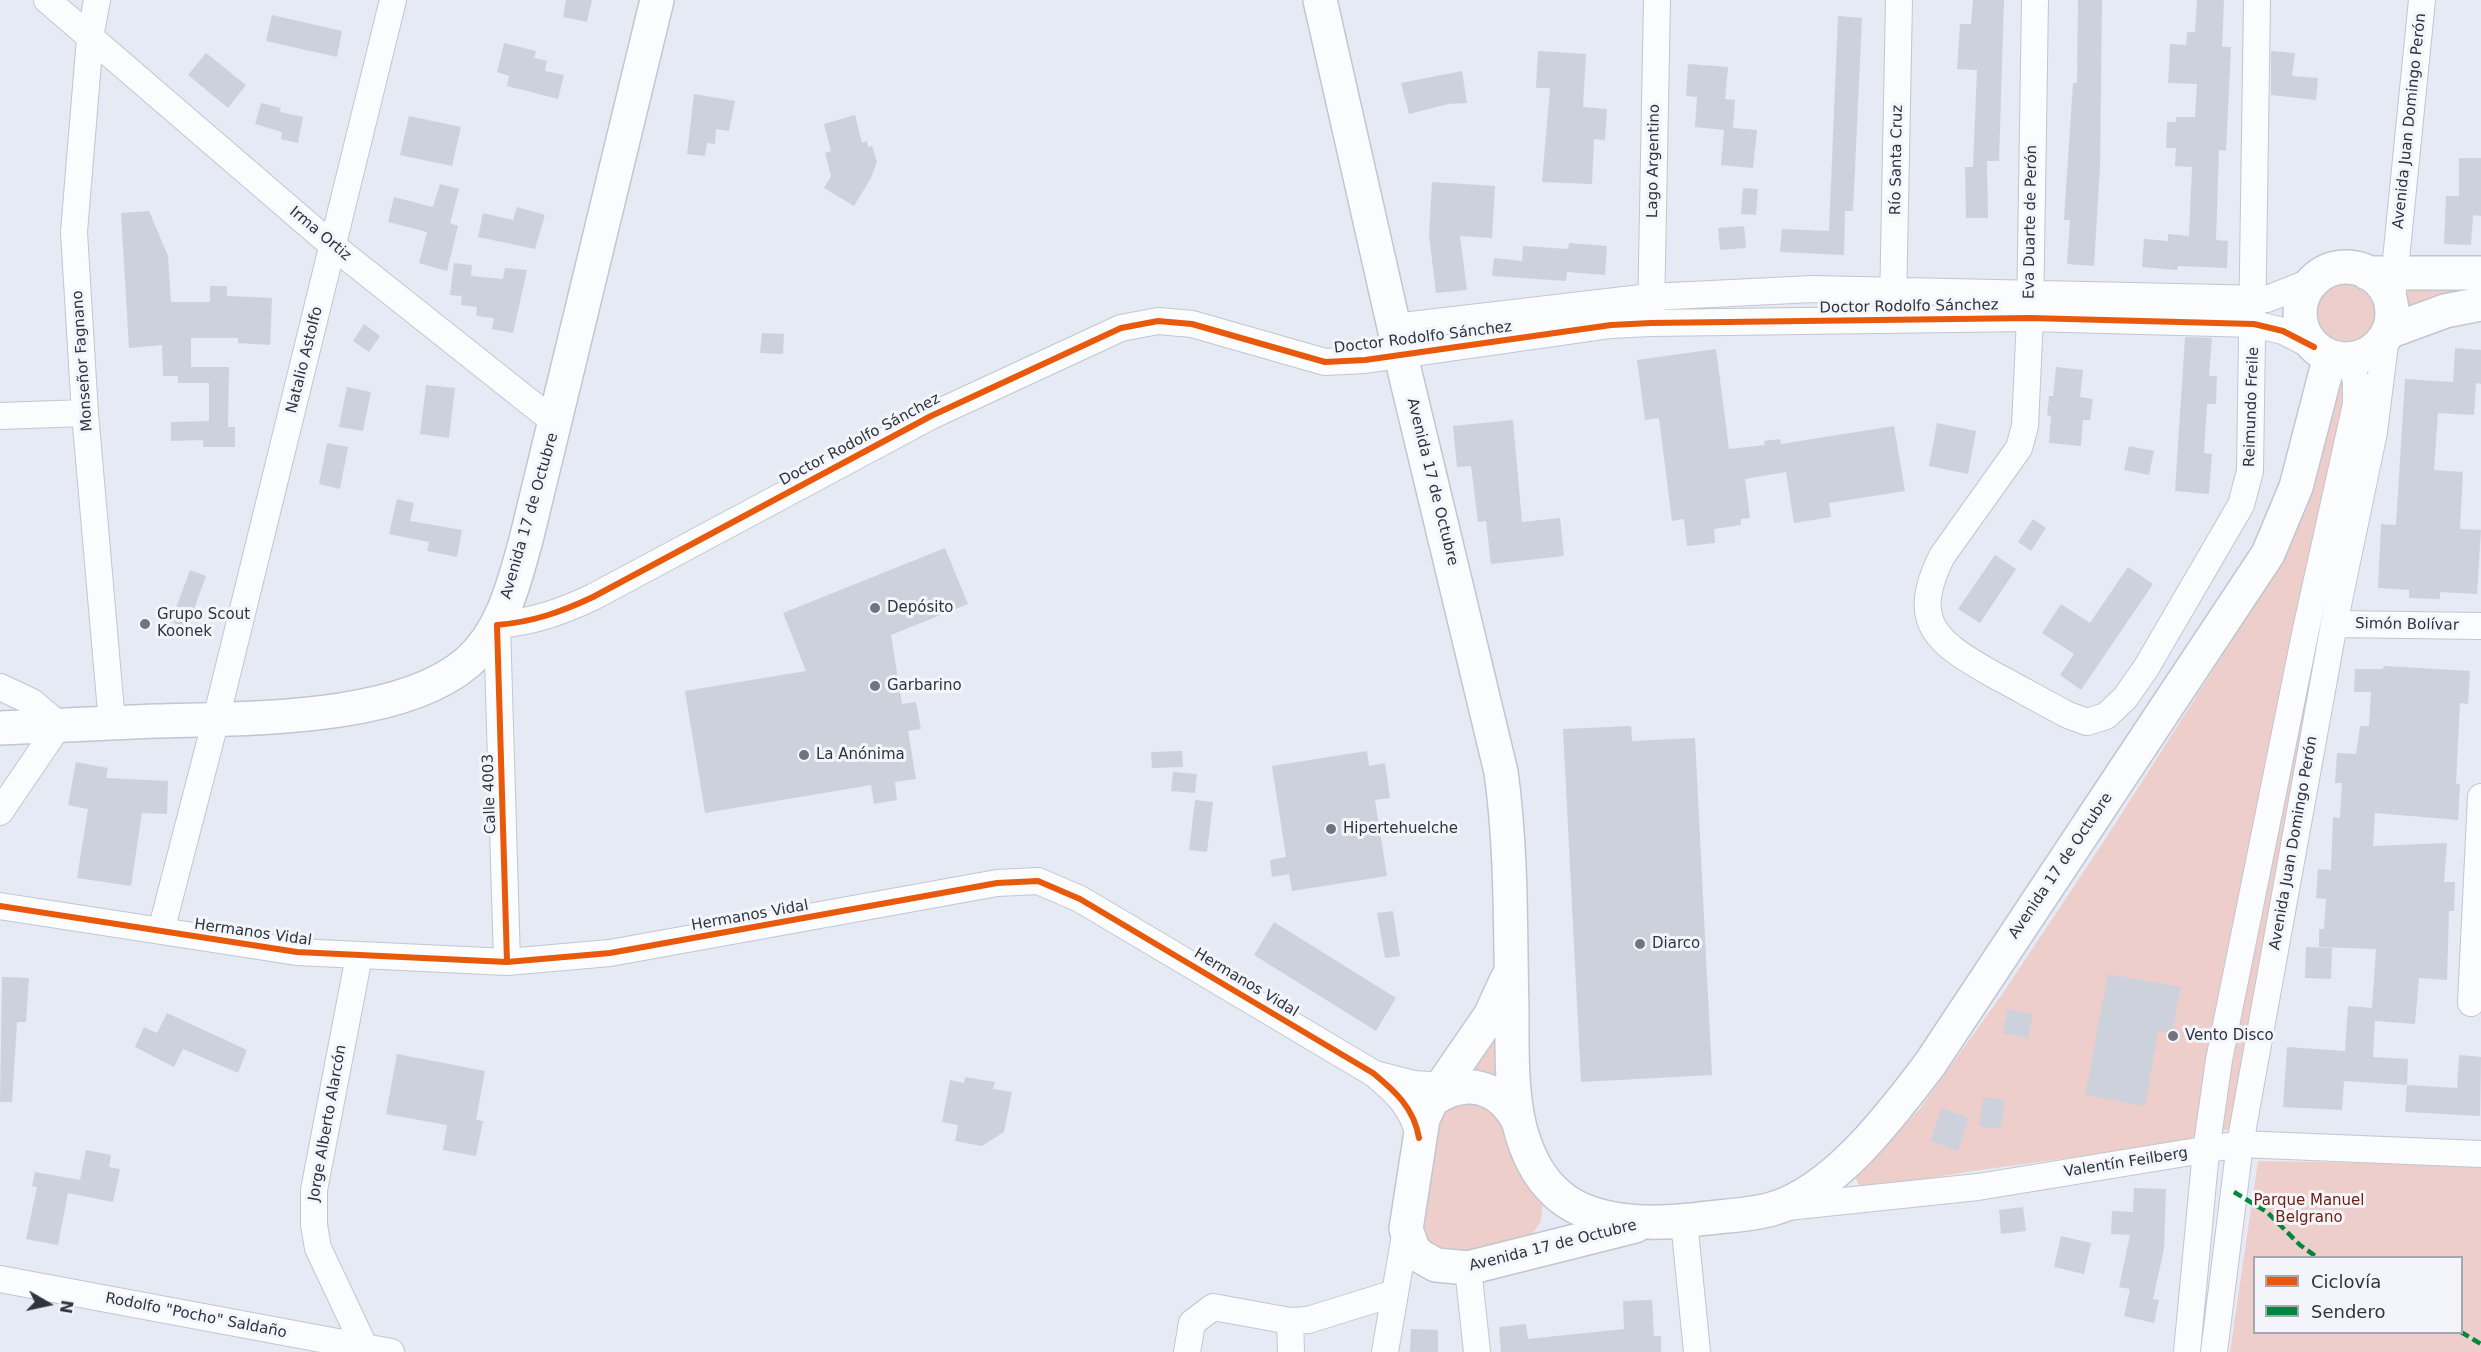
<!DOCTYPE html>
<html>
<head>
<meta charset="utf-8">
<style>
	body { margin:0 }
	#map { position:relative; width:2481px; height:1352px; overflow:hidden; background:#e6eaf4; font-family:"DejaVu Sans",sans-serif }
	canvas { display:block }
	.legend { position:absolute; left:2253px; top:1256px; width:210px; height:78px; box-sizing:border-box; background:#f3f5fb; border:2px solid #a5a8b0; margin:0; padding:8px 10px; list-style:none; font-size:18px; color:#2f343f }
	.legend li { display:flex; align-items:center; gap:12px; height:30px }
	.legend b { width:30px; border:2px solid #a5a8b0 }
	.north { position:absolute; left:18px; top:1274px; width:60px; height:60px; -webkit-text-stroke:4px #f3f5fb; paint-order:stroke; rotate:99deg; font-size:16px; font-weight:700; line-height:24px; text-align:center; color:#2f343f }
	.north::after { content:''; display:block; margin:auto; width:21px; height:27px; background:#2f343f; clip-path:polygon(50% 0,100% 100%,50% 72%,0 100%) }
</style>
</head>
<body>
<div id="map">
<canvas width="2481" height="1352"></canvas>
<ul class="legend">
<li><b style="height:8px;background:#e8590c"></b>Ciclovía</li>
<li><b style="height:8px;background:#00873e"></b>Sendero</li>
</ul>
<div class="north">N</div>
</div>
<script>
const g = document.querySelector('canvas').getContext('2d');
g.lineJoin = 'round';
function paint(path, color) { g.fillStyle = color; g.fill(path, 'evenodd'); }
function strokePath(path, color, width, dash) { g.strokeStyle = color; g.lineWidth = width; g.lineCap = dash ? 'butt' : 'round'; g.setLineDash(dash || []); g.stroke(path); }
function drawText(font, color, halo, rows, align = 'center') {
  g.font = font + ' "DejaVu Sans",sans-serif'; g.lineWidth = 6; g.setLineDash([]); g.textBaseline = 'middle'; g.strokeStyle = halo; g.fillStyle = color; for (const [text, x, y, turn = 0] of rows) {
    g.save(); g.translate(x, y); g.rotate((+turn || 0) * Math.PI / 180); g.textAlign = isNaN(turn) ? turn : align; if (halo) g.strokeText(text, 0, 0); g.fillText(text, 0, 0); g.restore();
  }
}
paint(new Path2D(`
	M2312 315a34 34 0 1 1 68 0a34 34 0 1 1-68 0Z
	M2481,282V295L2410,313L2406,283Z
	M2343,381L2347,389L2202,1123L2195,1136L2184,1142L1966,1172L1868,1189L1858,1184L1855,1175L1919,1110L2003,993L2108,835L2259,598L2337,389Z
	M2352,485L2232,1117L2228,1130H2222L2233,1041L2345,487Z
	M1495,1021L1507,1084L1461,1076Z
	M1491,1103L1543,1201L1541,1221L1529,1239L1457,1259L1419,1238L1432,1125L1447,1104Z
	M2258,1161L2481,1165V1352H2230ZM2254,1258H2462V1332H2254Z`), '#edcecb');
paint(new Path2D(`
	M566,0H592L587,22L563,17Z
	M1973,0H2004L1999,161H1987L1988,218H1966L1965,167H1973L1977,70L1957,69L1960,24H1971Z
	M2078,0H2102L2100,167L2094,266L2067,264L2070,220H2064L2073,83H2077Z
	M2197,0H2224L2222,47H2231L2226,151L2219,150L2216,240L2228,241L2227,268L2178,266L2177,270L2142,267L2144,239L2168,241V234L2189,236L2192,167L2175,166L2176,148H2166L2167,122H2176V117H2195L2197,84L2168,83L2169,68L2170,44L2186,45L2187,32H2195Z
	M272,15L342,31L337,57L266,41Z
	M1838,16L1862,18L1853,211H1845L1844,255L1780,252L1782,229L1829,231Z
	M504,43L536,51L534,58L547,61L545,71L564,75L558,99L507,86L509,76L497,72Z
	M1538,51L1586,54L1583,107L1607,109L1605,140L1594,139L1592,184L1542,182L1550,88H1536Z
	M2271,51L2295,53L2292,76L2318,78L2316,100L2271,95Z
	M206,53L246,85L228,108L188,75Z
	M1688,64L1728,67L1725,99L1735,100L1733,128L1757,130L1753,168L1721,165L1724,130L1695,127L1697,97L1686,96Z
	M1462,71L1467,103L1448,104L1409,114L1401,83Z
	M694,94L735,101L729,131L716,129L715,144L707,143L705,156L687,154Z
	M261,103L281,108L280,112L303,117L298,143L281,139L282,132L255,124Z
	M855,115L862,143L867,141L868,147L872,146L877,162L871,178L854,206L824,188L831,176L825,153L831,151L824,124Z
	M409,116L461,127L452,166L400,155Z
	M2459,158H2481V216L2473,215L2471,245L2444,244L2446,196H2459Z
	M1432,182L1495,186L1492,238L1460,236L1467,290L1436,293L1429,235Z
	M440,184L459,189L450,223L458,226L447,271L419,263L427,232L388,222L394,197L433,207Z
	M1743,188L1758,189L1756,215L1741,214Z
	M517,207L545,215L535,249L478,237L483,213L513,220Z
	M149,211L168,256L171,302H210V286H227V296L272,298L270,345L238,343V338H191V367H229L228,427H235V447H203V440L171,441V422L209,421V383H178V376H163L162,345L129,348L121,213Z
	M1744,226L1746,248L1720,250L1718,228Z
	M1569,243L1607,246L1605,275L1567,272L1566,281L1492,276L1494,258L1522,261L1523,246L1568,249Z
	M454,263L472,265L471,276L503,279L505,268L527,270L513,333L492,329L494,318L476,316L477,307L461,305L462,296L450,295Z
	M364,324L380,336L369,352L353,341Z
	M762,333L784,334L783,354L760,353Z
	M2185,337L2212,338L2209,376H2217L2216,404H2207L2204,453L2212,454L2209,494L2175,491Z
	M2455,348L2481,350V384L2476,383L2474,415L2438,413L2434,470L2463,472L2460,529L2481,530L2477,594L2440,592V599L2409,598V590L2378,588L2381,524L2396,525L2405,379L2453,382Z
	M1716,349L1729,449L1765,445L1764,441L1780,439L1781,444L1894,426L1905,491L1829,503L1831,517L1794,523L1786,472L1745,479L1750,518L1741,519V525L1714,529L1715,543L1687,546L1684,519L1672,521L1659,418L1645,420L1637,360Z
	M2056,367L2083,370L2080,397L2093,399L2090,420H2083L2081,446L2049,443L2051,416L2047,415L2049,396H2053Z
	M426,385L455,388L449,438L420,434Z
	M347,387L371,392L363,431L339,427Z
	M1513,420L1522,522L1560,518L1564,556L1491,564L1486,521L1478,522L1471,466L1457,467L1453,426Z
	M1937,423L1976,431L1968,474L1929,466Z
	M327,443L348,447L340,489L319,484Z
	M2129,446L2154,451L2149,475L2124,470Z
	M397,499L414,503L410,521L462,530L457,557L427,551L429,542L389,534Z
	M2033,519L2046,528L2031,551L2018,542Z
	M945,548L968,604L891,635L902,704L916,702L921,729L908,731L916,779L895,782L897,800L874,804L871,785L705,813L685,691L806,671L783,613Z
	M1995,555L2016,569L1980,623L1958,609Z
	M2128,567L2153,584L2081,690L2060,675L2074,654L2042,633L2061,604L2090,623Z
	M190,570L206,576L187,628L171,622Z
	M2384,666L2470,671L2468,704L2460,703L2456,784H2460L2458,820L2375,813L2373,846L2447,843L2444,882H2455L2454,911H2449L2447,980L2419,978L2415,1024L2375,1021L2373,1057L2408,1059L2407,1085L2344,1081L2342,1110L2283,1107L2287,1047L2345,1051L2348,1006L2372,1008L2376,949L2319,947V929H2324L2326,899L2316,898L2318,869L2331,870L2333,817L2340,818L2342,783H2335L2337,753L2356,754L2360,726H2369L2371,692H2354L2355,669H2383Z
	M1631,726L1632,741L1695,738L1712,1075L1581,1082L1563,729Z
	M1182,751L1183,767L1152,768L1151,752Z
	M1367,751L1369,766L1385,763L1390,798L1375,800L1387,876L1292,891L1289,874L1272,877L1270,860L1286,857L1272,766Z
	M76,762L108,768L106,778L168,781L167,814L142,813L131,886L77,878L88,809L68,805Z
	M1173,772L1197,774L1195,793L1171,791Z
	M1195,800L1213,802L1207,852L1189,850Z
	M1393,911L1400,956L1385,958L1377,913Z
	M1274,922L1396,998L1376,1031L1254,955Z
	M2306,947L2332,948L2331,979L2305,978Z
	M2108,974L2181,987L2172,1033L2158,1031L2145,1106L2085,1095Z
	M2,977L29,978L26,1022H17L12,1102H0Z
	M2008,1009L2033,1014L2028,1038L2003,1033Z
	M167,1013L247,1050L238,1073L183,1049L174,1067L135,1047L144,1027L157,1033Z
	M397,1054L485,1071L476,1120L483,1121L476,1156L443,1150L447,1125L386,1114Z
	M2459,1055L2481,1057L2480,1116L2405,1112L2407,1085L2457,1088Z
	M965,1077L995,1082L993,1089L1012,1092L1004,1132L982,1146L955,1141L958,1125L942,1122L950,1080L964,1083Z
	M1983,1097L2005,1100L2001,1129L1979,1126Z
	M1942,1108L1969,1118L1958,1151L1930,1141Z
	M86,1150L111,1155L109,1167L120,1169L113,1202L68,1193L58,1245L26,1239L37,1187L32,1186L35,1172L80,1180Z
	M2134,1188L2166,1189L2164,1249L2153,1299L2159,1300L2154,1323L2124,1316L2130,1289L2119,1287L2130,1235L2111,1234L2112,1211L2133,1212Z
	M2023,1207L2026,1231L2001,1234L1999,1210Z
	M2061,1236L2091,1243L2084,1274L2054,1267Z
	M1652,1300L1654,1336H1661V1352H1501L1499,1327L1526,1324L1528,1339L1624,1329L1623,1301Z
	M1411,1329L1438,1330V1352H1410Z`), '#cdd1db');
const minor = new Path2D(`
	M47,0L333,246L556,423
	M97,0L90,38L74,232L85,413L112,723
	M2035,0L2030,318L2025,426L2019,448L1942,556C1908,624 1938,643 1994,675C2019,688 2043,702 2068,715L2087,722L2106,716L2125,698L2146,668L2241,505L2250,471L2257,0
	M1893,306L1899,0
	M2391,309L2422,0
	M1651,315L1657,0
	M1394,327L1650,297L1813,289L2267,299L2315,280
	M0,416L85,413
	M2334,624L2481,626
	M0,687L32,702L59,725L0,812
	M0,906L297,952L507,962L610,953L997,883L1038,881L1080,899L1373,1073C1395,1091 1414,1108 1419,1138
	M161,931L216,719L393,0
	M359,956L314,1190V1225L318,1248L367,1352
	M507,962L497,625C533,622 561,612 593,597L931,416L1121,328L1158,321L1192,324L1325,362L1365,360L1611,325L1651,323L2030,318L2254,324L2283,331L2314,347
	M2471,1003L2481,797
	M1379,1075L1414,1084L1458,1087
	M1787,1207L1978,1187L2240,1144L2481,1154
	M1684,1221L1697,1352
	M1468,1268L1477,1352
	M0,1279L391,1352
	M1290,1321L1291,1352
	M1187,1352L1192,1323L1213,1307L1290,1321L1308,1320L1395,1293
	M1385,1352L1406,1229
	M2187,1352L2206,1151L2219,1060L2306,629L2356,404V380L2348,359
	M2214,1352L2240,1144L2334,624L2374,432L2386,336`);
const major = new Path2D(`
	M1320,0L1394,327L1501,772C1512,851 1510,931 1512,1011C1512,1048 1511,1087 1519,1124C1525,1148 1536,1174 1554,1191C1586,1224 1649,1225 1692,1220C1718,1216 1747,1216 1772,1209C1835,1191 1892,1114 1930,1064L2268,554L2296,487L2330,356
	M2300 313a46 46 0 1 1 92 0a46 46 0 1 1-92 0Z
	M2367,273H2481
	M2388,332L2445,311L2481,304
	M0,728C52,726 103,723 155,721C243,718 399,722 468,662C503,631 514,583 526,540L657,0
	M1507,979L1490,1016L1432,1100L1423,1119L1406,1229L1413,1249L1420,1256L1436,1265L1468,1268L1635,1226
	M1432,1100C1466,1076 1501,1086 1519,1123`);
strokePath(minor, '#c2c6d0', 28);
strokePath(major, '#c2c6d0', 36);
strokePath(minor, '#fbfcfd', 26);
strokePath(major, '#fbfcfd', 33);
strokePath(new Path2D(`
	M2234,1192L2267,1212L2300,1245L2318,1258
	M2461,1332L2481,1344`), '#00873e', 4.5, [9, 4.5]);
strokePath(new Path2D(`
	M0,906L297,952L507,962L610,953L997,883L1038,881L1080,899L1373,1073C1395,1091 1414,1108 1419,1138
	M507,962L497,625C533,622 561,612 593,597L931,416L1121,328L1158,321L1192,324L1325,362L1365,360L1611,325L1651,323L2030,318L2254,324L2283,331L2314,347`), '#e8590c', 6);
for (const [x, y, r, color] of [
	[875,608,6,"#6f747e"],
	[145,624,6,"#6f747e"],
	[875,686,6,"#6f747e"],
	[804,755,6,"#6f747e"],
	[1331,829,6,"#6f747e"],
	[1640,944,6,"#6f747e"],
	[2173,1036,6,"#6f747e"]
]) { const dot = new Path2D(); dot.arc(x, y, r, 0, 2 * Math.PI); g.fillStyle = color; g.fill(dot); strokePath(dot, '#f3f5fb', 2); }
drawText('15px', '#2f343f', '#f3f5fb', [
	["Avenida Juan Domingo Perón",2410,121,-84],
	["Río Santa Cruz",1897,160,-89],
	["Lago Argentino",1654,161,-89],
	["Eva Duarte de Perón",2031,222,-89],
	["Irma Ortiz",320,234,40],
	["Doctor Rodolfo Sánchez",1909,307,-1],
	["Doctor Rodolfo Sánchez",1423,338,-7],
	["Natalio Astolfo",305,360,-76],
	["Monseñor Fagnano",83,361,-94],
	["Reimundo Freile",2252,407,-88],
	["Doctor Rodolfo Sánchez",860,440,-28],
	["Avenida 17 de Octubre",1432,482,76],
	["Avenida 17 de Octubre",530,516,-74],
	["Simón Bolívar",2407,625,1],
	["Calle 4003",490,794,-92],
	["Avenida Juan Domingo Perón",2294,843,-80],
	["Avenida 17 de Octubre",2061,866,-56],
	["Hermanos Vidal",750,916,-10],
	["Hermanos Vidal",253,933,8],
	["Hermanos Vidal",1246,983,31],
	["Jorge Alberto Alarcón",328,1123,-80],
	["Valentín Feilberg",2126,1163,-9],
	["Avenida 17 de Octubre",1553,1246,-14],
	["Rodolfo \"Pocho\" Saldaño",196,1316,11]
]);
drawText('15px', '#2f343f', '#f3f5fb', [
	["Depósito",887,608],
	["Grupo Scout",157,615],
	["Koonek",157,632],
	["Garbarino",887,686],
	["La Anónima",816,755],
	["Hipertehuelche",1343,829],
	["Diarco",1652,944],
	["Vento Disco",2185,1036]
], 'left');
drawText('15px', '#702110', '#f3f5fb', [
	["Parque Manuel",2309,1201],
	["Belgrano",2309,1218]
]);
</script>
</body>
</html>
